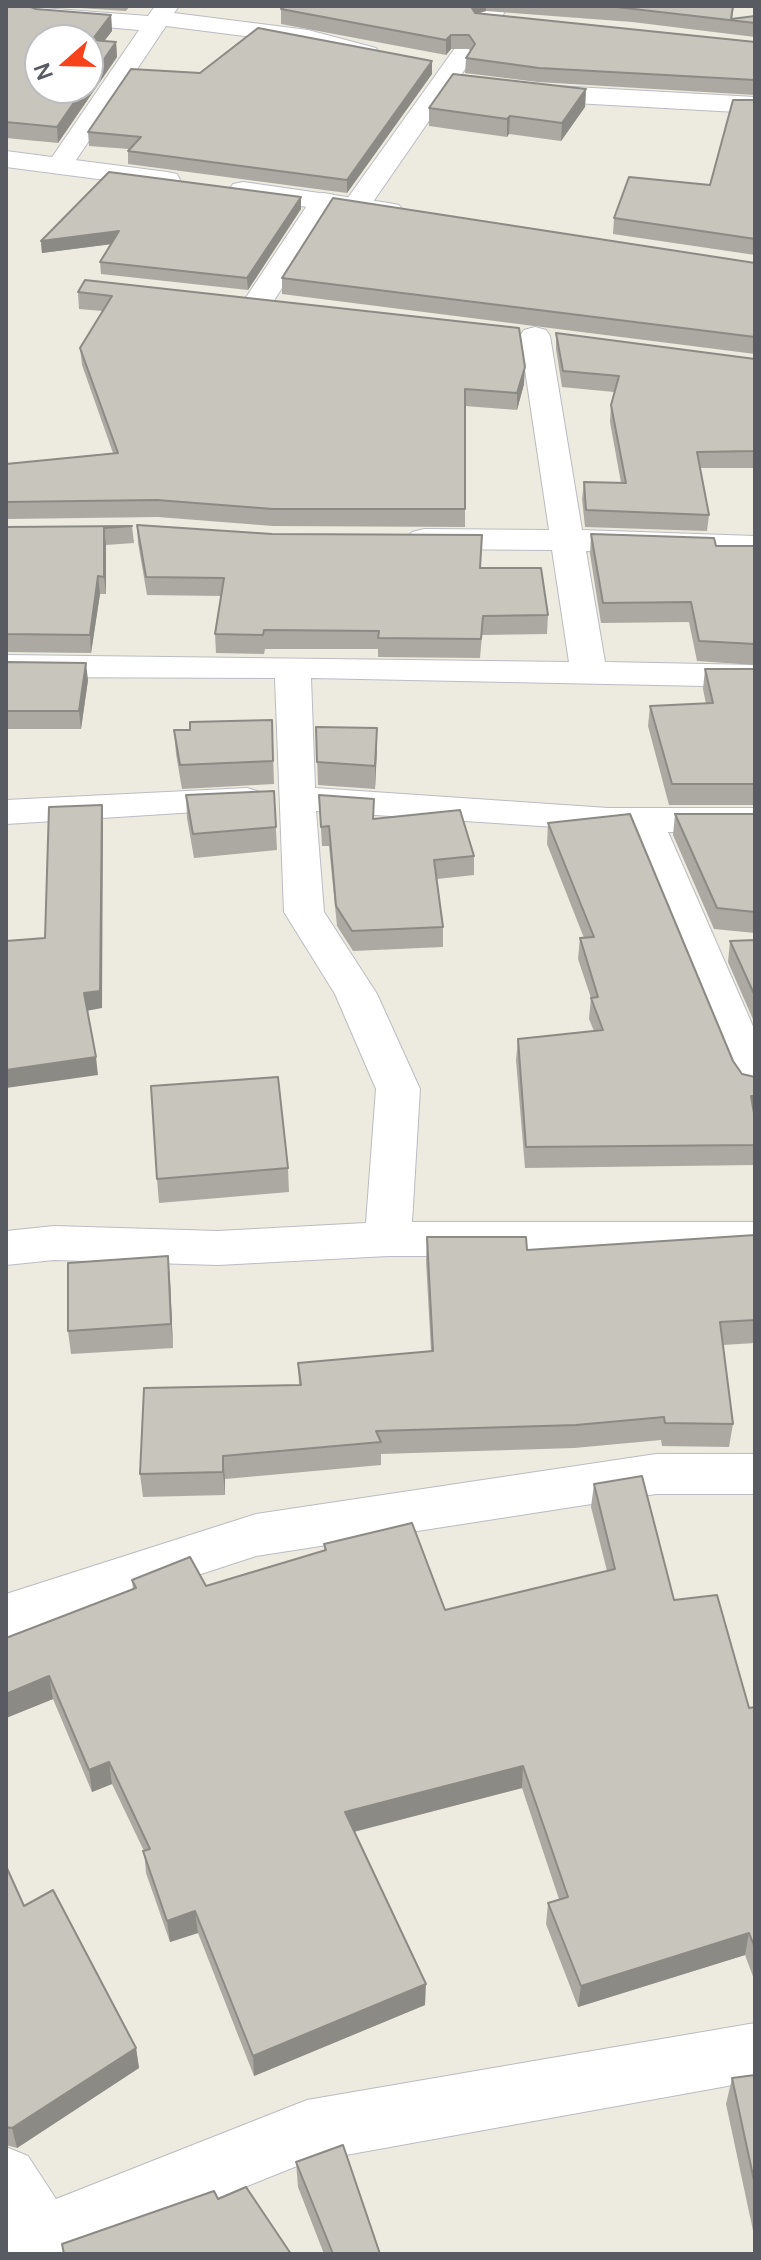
<!DOCTYPE html>
<html>
<head>
<meta charset="utf-8">
<style>
	body { margin:0 }
	#map { position:relative; width:761px; height:2260px; overflow:hidden; background:#edebdf; font-family:Manrope,sans-serif }
	canvas { display:block }
	.frame { position:absolute; inset:0; border:8px solid #585b62; pointer-events:none }
	.north { position:absolute; left:24px; top:24px; width:80px; height:80px; box-sizing:border-box; background:#fff; border:2px solid #bcbdc0; border-radius:50%; rotate:250deg; font-size:22px; font-weight:700; line-height:32px; text-align:center; color:#585b62 }
	.north::after { content:''; display:block; margin:auto; width:28px; height:36px; background:#f7421b; clip-path:polygon(50% 0,100% 100%,50% 72%,0 100%) }
</style>
</head>
<body>
<div id="map">
<canvas width="761" height="2260"></canvas>
<div class="frame"></div>
<div class="north">N</div>
</div>
<script>
const g = document.querySelector('canvas').getContext('2d');
g.lineJoin = 'round';
function strokePath(path, color, width, dash) { g.strokeStyle = color; g.lineWidth = width; g.lineCap = dash ? 'butt' : 'round'; g.setLineDash(dash || []); g.stroke(path); }
function paint(path, color) { g.fillStyle = color; g.fill(path, 'evenodd'); }
const street = new Path2D(`
	M16,6L148,16L155,6H179L174,13L308,30L376,48L379,53L367,60L307,44L166,26L68,172H50L46,166L139,30L38,21L20,15Z
	M485,6H509L461,75L538,85L755,97V113L538,101L451,89L366,212H346L342,206Z
	M324,193L334,195L338,201L273,302L268,308H248L243,302L314,195Z
	M535,327L546,330L550,336L582,530L755,536V556L586,551L605,662L755,665V687L311,678L315,788L608,808H755V832H668L755,1031V1096L740,1092L733,1081L630,832L316,811L324,912L377,994L420,1089L412,1222H755V1256H388L218,1265L54,1260L6,1265V1231L54,1226L218,1231L366,1223L376,1089L335,994L284,912L275,678L6,677V655L569,662L552,550L424,549L412,546L407,539L412,532L424,529L549,530L520,336L524,330Z
	M247,788L260,792L266,800L260,808L6,824V800Z
	M656,1454H755V1494H656L256,1556L6,1638V1594L256,1514Z
	M755,2023V2081L307,2162L78,2254H6V2147L28,2156L56,2199L307,2100Z`);
const secondary = new Path2D(`
	M6,151L167,172L177,174L180,180L177,186L167,188L6,167Z
	M243,182L389,203L399,205L403,211L399,217L389,219L233,196L229,190L233,184Z`);
strokePath(street, '#babcc2', 2);
strokePath(secondary, '#babdc5', 2);
paint(street, '#fff');
paint(secondary, '#fff');
paint(new Path2D(`
	M6,6L111,15L112,31L104,41L116,42L117,57L58,143L6,138Z
	M50,6H130L126,11Z
	M285,6H734L732,19L755,16V37L632,22L486,11L477,14L755,42V95L538,82L465,73L466,58L470,51L469,49H451L446,55L281,24V9Z
	M200,73L432,74L347,193L128,164V151L129,149L89,146L88,132Z
	M586,89L585,107L561,141L509,134L507,137L429,126V108Z
	M755,100V255L613,234L614,218L710,185Z
	M301,209L248,290L101,274L100,262L111,244L42,253L41,241Z
	M755,263V354L282,294V278Z
	M85,280L524,384L517,410L465,406V527L273,526L158,517L6,519V464L113,453L82,365L80,348L103,311L79,309L78,292Z
	M556,333L755,359V468H700L709,515L707,531L585,527L582,499L584,482L621,483L610,422L611,405L614,392L562,387L556,349Z
	M137,525L480,568L548,615L547,634L482,635L480,658L378,657V649H265L264,654L216,653L215,634L221,596L147,595L138,543Z
	M132,526L134,543L106,545V594H100L91,653L6,652V527Z
	M591,534L716,546H755V665L697,661L689,622L601,623L590,554Z
	M6,662L88,680L81,729H6Z
	M705,669H755V805H669L648,726L650,706L706,704L703,689Z
	M272,720L274,784L182,789L176,754L174,730H190Z
	M316,727L377,728L375,789L318,785Z
	M274,791L277,850L194,858L187,818L186,795Z
	M319,795L374,819L474,856V875L437,879L443,927V947L353,951L337,926L329,846H322Z
	M675,814H755V933L714,929L673,835Z
	M548,823L742,1074L755,1119V1165L525,1168L516,1060L518,1039L594,1031L589,1019L591,998L578,959L580,938H584L547,844Z
	M755,940V1024L728,962L730,941Z
	M288,1168L289,1192L159,1203L157,1179Z
	M755,1235V1343L723,1345L733,1424L729,1447L662,1446L661,1440L574,1448L381,1454V1465L225,1479V1495L143,1497L140,1474L299,1385L298,1363L431,1351L426,1261L427,1237L527,1250Z
	M170,1280L173,1348L71,1354L68,1331Z
	M594,1484L749,1708L755,1707V1982L745,1955L578,2007L546,1924L548,1903L559,1899L522,1788L354,1832L425,2005L254,2076L198,1933L170,1942L146,1873L144,1851L112,1784L92,1792L53,1699L6,1718L133,1590L132,1580L206,1586L324,1551V1544L445,1610L607,1571L591,1507Z
	M6,1866L24,1906L136,2048L139,2068L17,2148L6,2145Z
	M755,2075V2240L726,2104L732,2078Z
	M296,2162L380,2254H324L298,2187Z`), '#aca9a2');
paint(new Path2D(`
	M473,6H486V11L474,14L472,8Z
	M111,15L112,31L93,56L92,40Z
	M451,35V49L446,55V40Z
	M116,42L117,57L58,143L57,127L84,88H88V82Z
	M432,61V74L347,193V180Z
	M586,89L585,107L561,141L562,123Z
	M510,116L509,134L507,137V119Z
	M301,197V209L248,290L247,278Z
	M119,231L120,243L42,253L41,241Z
	M525,367L524,384L517,410V393Z
	M104,528L106,545V594L104,577Z
	M98,576L100,594L91,653L90,635Z
	M86,663L88,680L81,729L79,711Z
	M377,728V751L375,789V766Z
	M102,805L103,822L102,1008L86,1011L84,993Z
	M96,1057L98,1075L6,1088V1070Z
	M751,1096H755V1116Z
	M168,1256L170,1280L173,1348L171,1324Z
	M223,1456L225,1479V1495L223,1472Z
	M49,1676L53,1699L6,1718V1694Z
	M109,1762L112,1784L92,1792L89,1770Z
	M523,1766L522,1788L345,1834V1812Z
	M195,1911L198,1933L170,1942L167,1921Z
	M749,1933L745,1955L578,2007L581,1986Z
	M426,1984L425,2005L254,2076L253,2056Z
	M136,2048L139,2068L17,2148L12,2128Z`), '#8c8a84');
const building = new Path2D(`
	M6,6H28L36,9L111,15L92,40L116,42L88,82V40H40V88H84L57,127L6,122Z
	M285,6H473L472,8L475,13L755,42V80L539,68L466,58L475,44L469,35H451L446,40L281,9Z
	M608,6H733L731,19L755,16V23Z
	M258,28L432,61L347,180L128,151L141,137L88,132L131,69L200,73Z
	M453,74L586,89L562,123L510,116L507,119L429,108Z
	M733,100H755V239L614,218L629,177L710,185Z
	M109,172L301,197L247,278L100,262L119,231L41,241Z
	M333,198L755,263V337L282,278Z
	M85,280L519,328L525,367L517,393L465,389V509H273L157,500L6,502V464L118,453L80,348L112,296L78,292Z
	M556,333L755,359V451L697,452L709,515L586,510L584,482L626,483L611,405L619,376L563,371Z
	M137,525L272,534L482,535L480,568H541L548,615L483,616L481,639L378,638L379,631L264,630L263,635L215,634L224,578L146,577Z
	M132,526L104,528V577L98,576L90,635L6,634V527Z
	M591,534L714,538L716,546H755V644L699,641L691,602L603,603Z
	M6,662L86,663L79,711H6Z
	M705,669H755V784H672L650,706L713,703Z
	M272,720L273,761L180,765L174,730H190V722Z
	M316,727L377,728L375,766L317,762Z
	M274,791L276,827L193,834L186,795Z
	M319,795L374,799L373,819L460,810L474,856L434,860L443,927L352,931L336,906L329,826L321,827Z
	M102,805L100,991L84,993L96,1057L6,1070V941L45,938L49,807Z
	M630,814L733,1061L742,1074L755,1077V1096H751L755,1119V1145L526,1147L518,1039L603,1030L591,998L598,997L580,938L594,937L548,823Z
	M675,814H755V912L717,908Z
	M755,940V996L730,941Z
	M278,1077L288,1168L157,1179L151,1086Z
	M755,1235V1320L720,1322L733,1424L665,1423L664,1417L576,1425L376,1431L381,1442L223,1456V1472L140,1474L144,1388L301,1385L298,1363L433,1351L427,1237H526L527,1250Z
	M168,1256L171,1324L68,1331V1263Z
	M642,1476L674,1600L717,1595L749,1708L755,1707V1948L749,1933L581,1986L548,1903L568,1897L523,1766L345,1812L426,1984L253,2056L195,1911L167,1921L143,1851L150,1849L109,1762L89,1770L49,1676L6,1694V1638L136,1588L132,1580L190,1557L206,1586L326,1550L324,1544L412,1523L445,1610L615,1569L594,1484Z
	M6,1866L24,1906L53,1890L136,2048L12,2128L6,2127Z
	M755,2075V2185L732,2078Z
	M343,2145L380,2254H333L296,2162Z
	M246,2187L291,2254H64L62,2244L214,2191L218,2199Z`);
paint(building, '#c8c5bc');
strokePath(building, '#8c8a84', 2);
</script>
</body>
</html>
